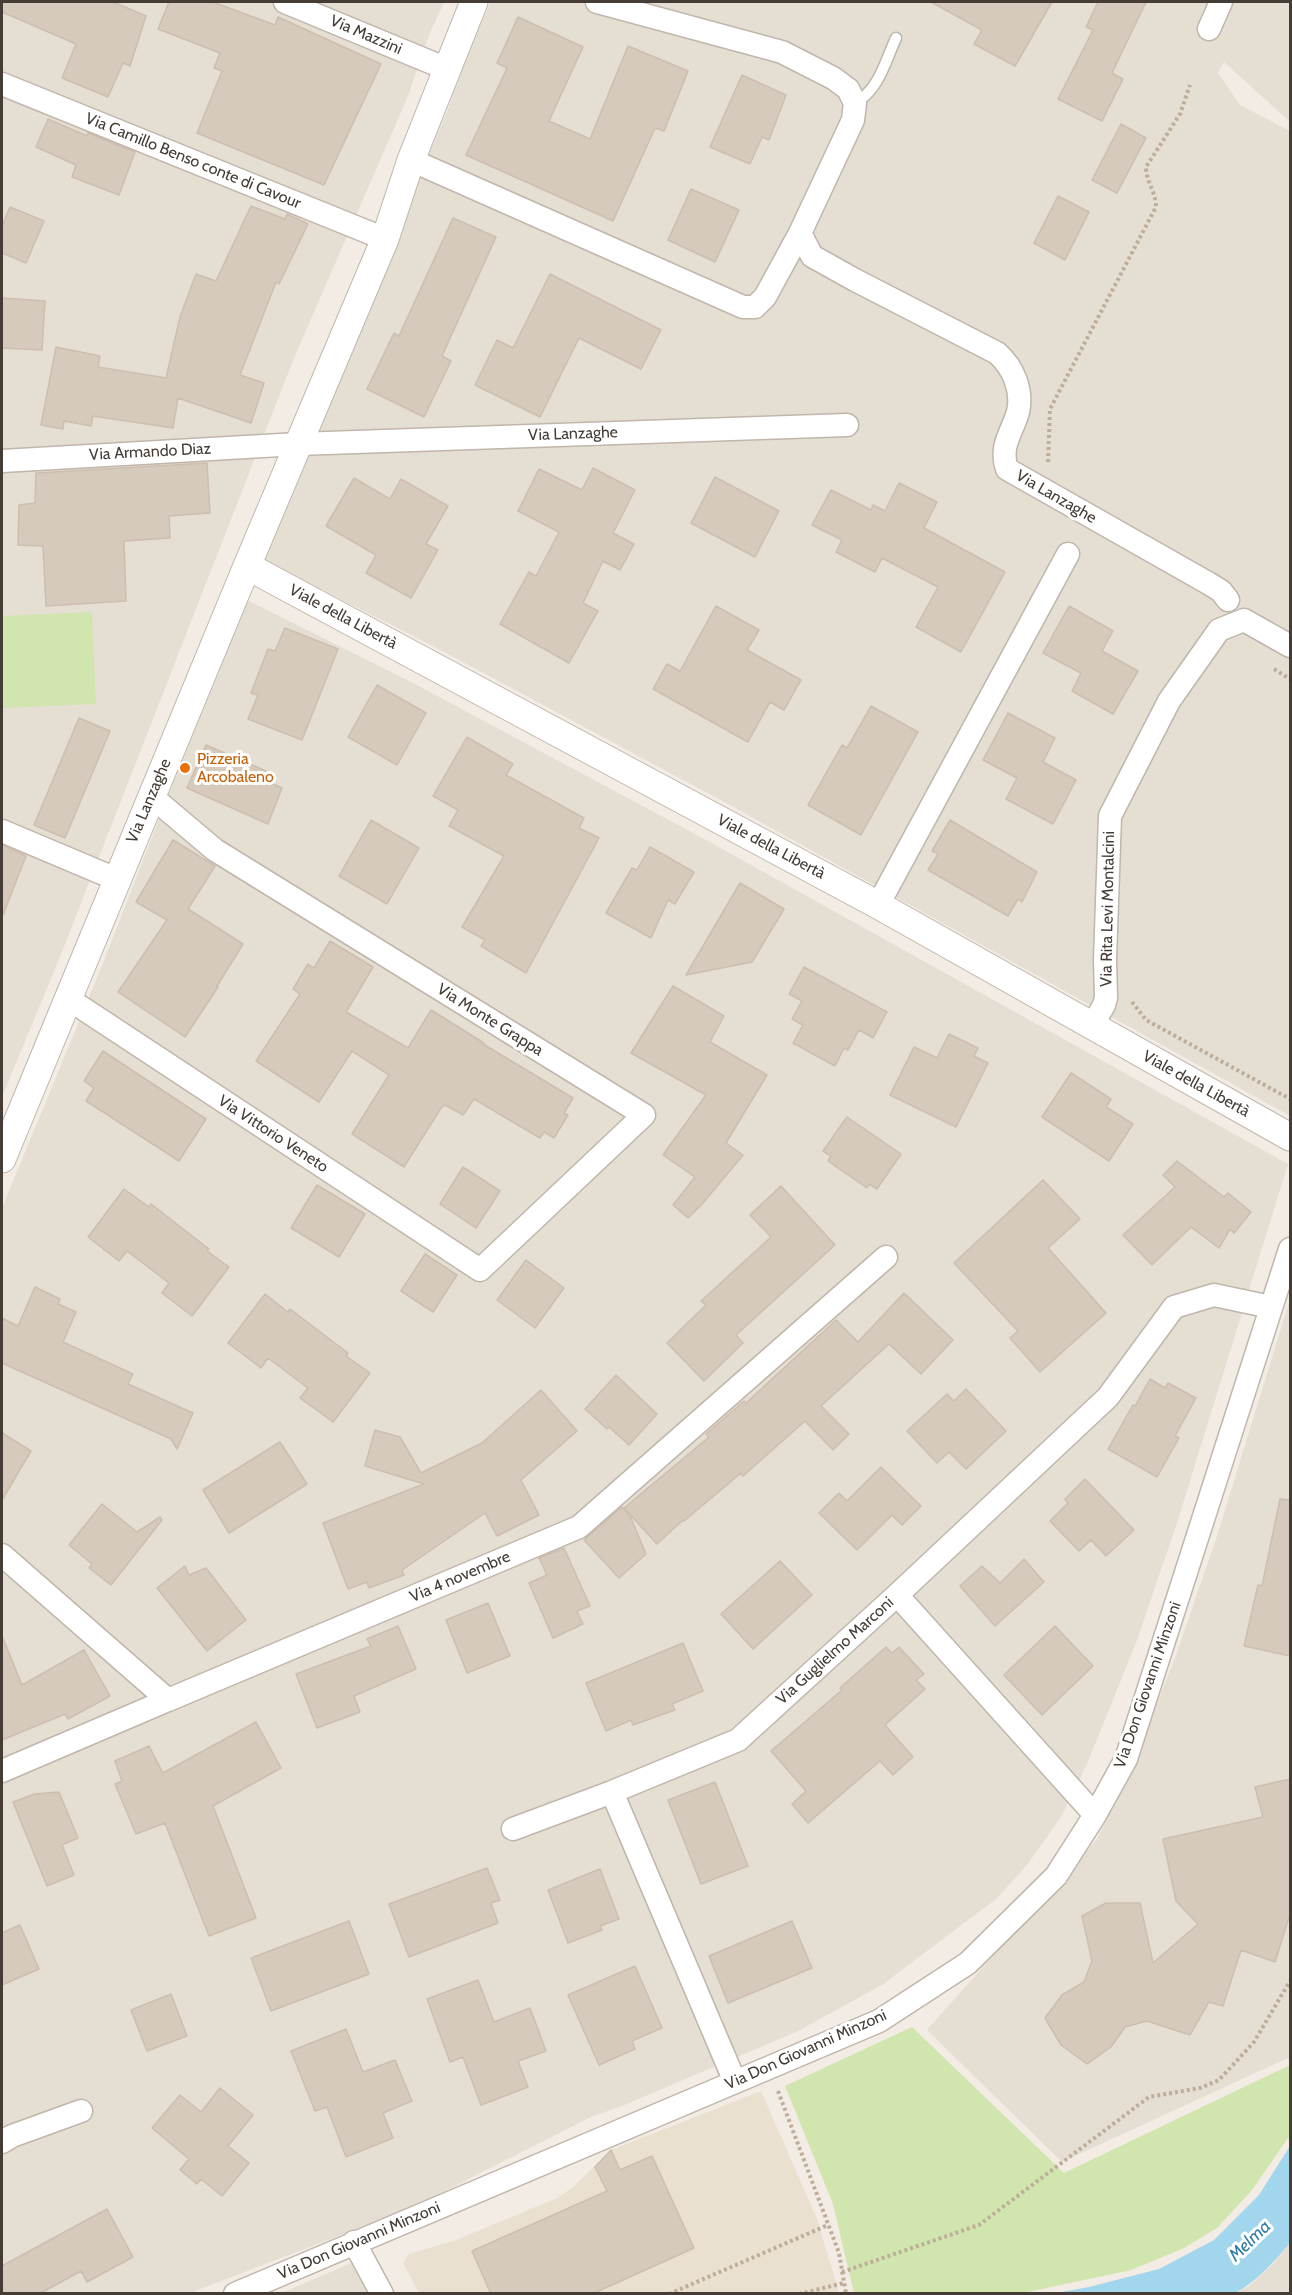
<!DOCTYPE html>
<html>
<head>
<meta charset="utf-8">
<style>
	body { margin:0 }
	#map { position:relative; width:1292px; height:2295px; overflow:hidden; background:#f2ece5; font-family:Cabin,sans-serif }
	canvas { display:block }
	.frame { position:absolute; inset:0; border:3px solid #443c35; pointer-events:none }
</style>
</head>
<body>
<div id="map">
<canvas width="1292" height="2295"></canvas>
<div class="frame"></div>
</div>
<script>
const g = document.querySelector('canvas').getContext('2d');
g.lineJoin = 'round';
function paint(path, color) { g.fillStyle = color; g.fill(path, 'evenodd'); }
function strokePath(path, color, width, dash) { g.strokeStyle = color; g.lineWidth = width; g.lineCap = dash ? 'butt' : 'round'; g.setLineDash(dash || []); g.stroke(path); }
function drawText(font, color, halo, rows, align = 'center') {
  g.font = font + ' Cabin,sans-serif'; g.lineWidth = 6; g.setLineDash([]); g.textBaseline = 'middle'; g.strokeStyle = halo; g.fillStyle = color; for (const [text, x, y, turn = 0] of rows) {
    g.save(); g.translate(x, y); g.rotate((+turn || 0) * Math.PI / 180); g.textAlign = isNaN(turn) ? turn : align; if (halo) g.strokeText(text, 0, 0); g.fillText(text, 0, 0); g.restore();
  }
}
paint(new Path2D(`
	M2,2H444L429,35L408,96L294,358L62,952L2,1097Z
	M491,2H1290V122L1224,62L1218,73L1240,105L1290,131V1116L728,804L435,647L261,559L334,374L447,112L468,51Z
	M245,599L415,684L708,841L1288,1164L1177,1523L1136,1643L1087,1764L1061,1817L1027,1865L996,1899L882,1985L796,2032L622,2106L591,2117L411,2208L190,2293L2,2294V1208L101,968Z
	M1290,1299V2057L1062,2162L927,2030L1097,1839L1126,1781L1175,1658L1217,1536Z
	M1290,2243V2293L1234,2294L1249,2286L1273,2264Z
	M351,2263L368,2293H282Z`), '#e5ded3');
paint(new Path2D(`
	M761,2091L817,2219L839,2293H419L403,2263L409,2254L456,2240L557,2198L572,2188L611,2150Z`), '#eae0cf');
paint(new Path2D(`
	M92,612L96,704L2,708V616Z
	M912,2027L1064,2173L1290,2065V2135L1252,2190L1217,2228L1182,2249L1131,2270L1023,2293H854L833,2204L785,2086Z`), '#d1e5ae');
paint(new Path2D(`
	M1290,2146V2243C1274,2262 1257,2281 1234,2294L1056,2293L1089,2287L1159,2269L1214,2240L1259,2195Z`), '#a2d6ed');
const building = new Path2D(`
	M2,2H113L146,16L130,66L123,63L108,97L62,78L76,44L2,12Z
	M169,2H213L275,25L278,17L381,64L324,185L197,133L222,71L214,68L220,53L158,29Z
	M931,2H1052L1015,66L974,44L982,30Z
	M1098,2H1146L1112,73L1123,79L1102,121L1058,99L1093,30L1086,27Z
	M518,17L583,47L549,121L590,139L628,46L688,71L664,131L655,128L613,221L466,155L507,68L497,63Z
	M742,75L786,95L769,140L762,137L750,164L710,147Z
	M48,119L87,136L88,133L135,152L119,195L72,177L76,165L36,147Z
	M1121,124L1146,138L1117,193L1092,180Z
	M691,189L739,210L715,262L668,240Z
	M1058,196L1089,212L1065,260L1034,243Z
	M251,206L285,219L287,214L308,224L279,284L276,282L240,375L264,383L251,423L178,398L173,428L93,416L91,426L64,421L63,429L41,425L56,347L100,356L98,367L166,378L180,317L196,274L216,281Z
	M10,207L44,221L26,263L2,253V226Z
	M453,218L496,237L442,356L451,361L424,417L367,389L394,333L399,336Z
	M550,274L661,330L641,369L579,338L540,417L475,385L497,340L513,348Z
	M2,298L45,301L42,350L2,348Z
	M207,463L210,513L169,516L170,538L124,541L126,601L46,606L43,546L18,545L19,505L35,503L36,473Z
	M593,468L635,490L613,533L634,544L620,570L603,561L583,603L598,611L569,663L500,624L529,572L536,576L559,532L518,511L539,469L582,490Z
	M715,477L779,511L755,557L691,523Z
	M354,478L390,499L401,479L448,506L426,544L438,550L411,598L366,573L376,555L326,526Z
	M899,483L937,502L924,528L1005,572L961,652L916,627L938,587L882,558L875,572L836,552L842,540L812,525L831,490L871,510L873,505L885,511Z
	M716,606L759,630L747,650L801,680L784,710L770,702L748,742L653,689L667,664L680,671Z
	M1069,606L1113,631L1102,651L1138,671L1113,714L1072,691L1081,673L1043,653Z
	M285,628L338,649L302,740L248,719L258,695L251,693L268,649L275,651Z
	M377,685L426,713L397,765L348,737Z
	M871,706L918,732L861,835L808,805L842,745L847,748Z
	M1008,713L1055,738L1043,762L1076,780L1053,824L1006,799L1017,778L983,760Z
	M79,718L110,731L65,838L34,825Z
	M467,737L513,764L506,775L584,818L579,828L599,838L526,973L481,946L485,940L462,927L504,856L449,826L458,810L433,796Z
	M206,745L266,771L262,779L282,788L268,824L187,788Z
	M371,820L419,848L387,904L339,876Z
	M950,820L1037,872L1022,902L1018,899L1008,916L928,870L938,854L932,851Z
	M173,840L215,866L188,909L243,944L217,986L218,987L185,1037L118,992L167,920L136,902Z
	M2,845L26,856L3,915H2Z
	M650,847L694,872L675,904L668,900L651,938L606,913L632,868L637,870Z
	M740,883L784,909L752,962L686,975Z
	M330,941L373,967L346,1012L408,1048L431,1010L484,1043L483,1044L573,1098L564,1113L568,1115L554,1138L544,1132L540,1138L474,1099L463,1115L445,1105L441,1108L404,1167L352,1134L389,1075L352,1051L319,1102L256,1061L300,994L293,989L308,964L314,968Z
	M804,967L887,1012L873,1038L859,1030L848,1050L844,1048L835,1066L793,1043L803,1025L792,1019L802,1001L789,994Z
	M673,986L724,1016L710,1042L767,1075L726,1143L743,1155L703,1203L688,1218L673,1205L695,1177L663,1155L706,1095L631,1053Z
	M949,1034L978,1048L974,1056L988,1063L956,1127L890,1095L914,1047L937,1058Z
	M103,1051L206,1119L179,1161L86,1101L94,1088L84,1081Z
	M1071,1073L1111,1099L1106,1107L1133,1124L1109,1161L1042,1117Z
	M847,1117L901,1154L877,1189L869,1184L867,1188L828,1161L831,1156L823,1151Z
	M1177,1161L1224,1197L1228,1193L1251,1212L1234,1233L1230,1229L1219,1248L1191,1227L1152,1265L1123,1235L1175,1187L1163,1175Z
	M463,1167L500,1191L476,1228L440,1204Z
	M1043,1180L1080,1219L1048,1248L1106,1313L1040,1372L1010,1338L1018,1331L954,1263Z
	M317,1185L365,1214L339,1257L291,1228Z
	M781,1186L835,1245L736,1335L743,1343L704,1381L667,1343L706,1305L701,1301L771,1237L750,1215Z
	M124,1189L149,1207L151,1204L209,1249L207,1251L229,1267L192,1316L162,1293L169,1283L127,1251L119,1261L88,1237Z
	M425,1254L457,1275L433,1312L401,1291Z
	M526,1260L564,1288L535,1328L497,1300Z
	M35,1287L60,1299L58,1304L76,1312L63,1342L133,1374L128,1384L193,1413L177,1449L171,1439L2,1363V1318L18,1326Z
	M904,1293L953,1340L921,1374L889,1344L821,1406L849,1434L833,1450L805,1421L743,1476L741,1473L684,1521L683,1520L657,1544L624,1508L709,1437L706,1434L744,1401L746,1403L836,1320L858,1342Z
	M265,1294L288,1312L290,1309L348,1353L346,1356L370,1373L333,1422L300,1398L308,1388L268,1358L261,1368L228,1343Z
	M616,1375L657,1414L629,1445L609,1427L607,1429L585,1409Z
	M1150,1379L1165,1388L1168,1383L1196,1398L1175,1436L1179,1438L1157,1477L1108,1449L1133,1405L1135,1406Z
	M966,1389L1006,1431L966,1469L949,1452L937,1463L907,1431L947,1394L954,1401Z
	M541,1390L577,1431L521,1480L539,1515L497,1536L485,1513L402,1570L404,1575L369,1588L367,1582L348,1589L323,1523L424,1484L365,1466L375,1430L400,1437L421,1473L482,1443Z
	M2,1433L31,1451L2,1500Z
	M280,1442L307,1484L229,1533L203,1490Z
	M881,1467L921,1506L902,1525L892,1515L857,1550L819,1513L839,1493L847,1501Z
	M1085,1479L1134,1530L1106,1556L1091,1540L1079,1551L1050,1521L1068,1503L1065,1499Z
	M1280,1499L1290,1500V1656L1244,1646L1258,1585L1262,1586Z
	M102,1504L137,1532L160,1517L162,1520L111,1585L89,1568L92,1564L69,1545Z
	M622,1507L630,1516L646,1554L619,1578L584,1540Z
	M564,1548L590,1606L577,1611L583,1624L553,1638L529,1583L547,1575L539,1558Z
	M1024,1559L1044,1582L995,1626L960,1586L982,1566L1000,1583Z
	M780,1561L812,1595L753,1649L721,1614Z
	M185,1566L189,1575L206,1568L246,1620L207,1651L157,1588Z
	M488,1603L510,1656L467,1673L446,1620Z
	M398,1626L416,1669L354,1696L360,1712L317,1728L296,1674L371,1646L367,1639Z
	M1055,1626L1093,1666L1042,1715L1004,1675Z
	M2,1636L22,1685L84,1650L110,1696L68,1719L65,1714L2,1740Z
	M683,1643L703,1691L672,1704L675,1710L633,1725L631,1720L606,1731L586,1683Z
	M886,1647L892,1653L899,1647L924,1674L916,1680L925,1689L885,1725L913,1757L893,1775L880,1761L808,1823L792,1804L806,1791L771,1751L842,1690L840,1688Z
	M256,1722L281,1768L213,1806L256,1918L209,1936L165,1823L136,1834L115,1784L122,1781L115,1761L149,1746L163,1773Z
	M1290,1779V1914L1275,1962L1241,1950L1223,2006L1209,2002L1190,2035L1147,2021L1125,2027L1111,2047L1087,2064L1061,2045L1045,2018L1062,1995L1084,1982L1092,1961L1082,1916L1106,1903H1140L1153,1963L1198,1924L1176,1901L1163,1839L1263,1817L1255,1787Z
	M715,1782L748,1866L701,1884L668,1800Z
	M59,1792L78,1838L62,1845L74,1875L47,1886L13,1802L35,1794Z
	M487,1868L500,1900L491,1903L498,1923L409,1957L389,1904Z
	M600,1869L619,1919L600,1926L602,1930L568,1943L548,1890Z
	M349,1921L369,1974L271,2011L251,1958Z
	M792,1921L812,1968L728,2003L709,1956Z
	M20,1925L39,1969L2,1985V1933Z
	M635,1966L662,2028L632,2041L635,2049L599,2065L568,1995Z
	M478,1980L494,2022L530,2008L546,2051L518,2061L528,2087L481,2105L463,2057L450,2062L427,1999Z
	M171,1994L187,2036L147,2051L131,2010Z
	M346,2029L363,2072L395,2060L412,2101L383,2113L393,2138L346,2157L327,2107L315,2111L291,2051Z
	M220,2088L253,2115L228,2146L249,2163L222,2196L201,2179L197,2184L180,2170L189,2159L152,2128L180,2095L201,2112Z
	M611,2150L620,2170L652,2156L694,2248L592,2294H491L472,2251L607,2191L595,2167Z
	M107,2209L133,2257L87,2282L81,2271L39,2294H2V2266Z`);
paint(building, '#d6cabd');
strokePath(building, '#cdbeae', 1.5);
const service = new Path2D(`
	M855,103C879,90 885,62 896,38`);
const minor = new Path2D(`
	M285,2L447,69
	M597,2L782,52L833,78L848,89L855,103L853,120L800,233L812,256L855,280L997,353C1013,367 1023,390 1018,412C1012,433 999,446 1007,469L1208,583L1221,591L1228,600
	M1209,29L1221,2
	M2,84L385,239
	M411,160L743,307H755L765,297L800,233
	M2,461L298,444L847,425
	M2,831L116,879
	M878,905L1068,554
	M67,998L480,1270L644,1115L215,850L151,796
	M1092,1026L1104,1005L1106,998L1105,960L1110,816L1169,701L1219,630L1244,620L1290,646
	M2,1555L168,1700L579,1527L886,1257
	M897,1595L1095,1815
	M2,1771L168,1700
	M513,1829L612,1792
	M735,2082L612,1792L738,1740L897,1595L1108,1397L1174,1307L1214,1295L1271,1307
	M2,2142L12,2136L81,2111
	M354,2242L382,2294
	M235,2294L879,2021L968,1963L1056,1876L1095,1815L1126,1759L1290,1249`);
const tertiary = new Path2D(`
	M247,566L878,905L1290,1137
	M2,1159L247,566L385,239L411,160L474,2`);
strokePath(service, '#c0b6ab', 13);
strokePath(minor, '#c0b6ab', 25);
strokePath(tertiary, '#c0b6ab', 29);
strokePath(new Path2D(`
	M1048,462L1050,409L1156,207C1156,192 1146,182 1146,167L1180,114L1190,85
	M1274,669L1290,679
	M1132,1002L1146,1020L1290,1099
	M778,2091L839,2253L846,2294
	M842,2272L979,2225L1149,2097L1200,2088L1219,2080L1254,2042L1290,1981
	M669,2294L828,2225
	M799,2294L844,2283`), '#bead99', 4, [3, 3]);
strokePath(service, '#fff', 10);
strokePath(minor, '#fff', 22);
strokePath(tertiary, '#fff', 27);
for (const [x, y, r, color] of [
	[185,768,6,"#e8710a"]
]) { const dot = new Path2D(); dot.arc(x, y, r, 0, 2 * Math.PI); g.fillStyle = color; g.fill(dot); strokePath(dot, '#fff', 2); }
drawText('16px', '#443c35', '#fff', [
	["Via Mazzini",366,35,23],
	["Via Camillo Benso conte di Cavour",193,161,22],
	["Via Lanzaghe",573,434,-2],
	["Via Armando Diaz",150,452,-3],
	["Via Lanzaghe",1056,497,30],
	["Viale della Libertà",343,617,28],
	["Via Lanzaghe",149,801,-67],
	["Viale della Libertà",771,847,28],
	["Via Rita Levi Montalcini",1108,909,-89],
	["Via Monte Grappa",490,1020,32],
	["Viale della Libertà",1196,1084,29],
	["Via Vittorio Veneto",273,1134,33],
	["Via 4 novembre",460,1577,-23],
	["Via Guglielmo Marconi",835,1651,-42],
	["Via Don Giovanni Minzoni",1148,1685,-71],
	["Via Don Giovanni Minzoni",806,2050,-24],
	["Via Don Giovanni Minzoni",359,2241,-23]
]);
drawText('16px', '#c56008', '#fff', [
	["Pizzeria",197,759],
	["Arcobaleno",197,777]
], 'left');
drawText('italic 18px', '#307da3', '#fff', [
	["Melma",1250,2241,-44]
]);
</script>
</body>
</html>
